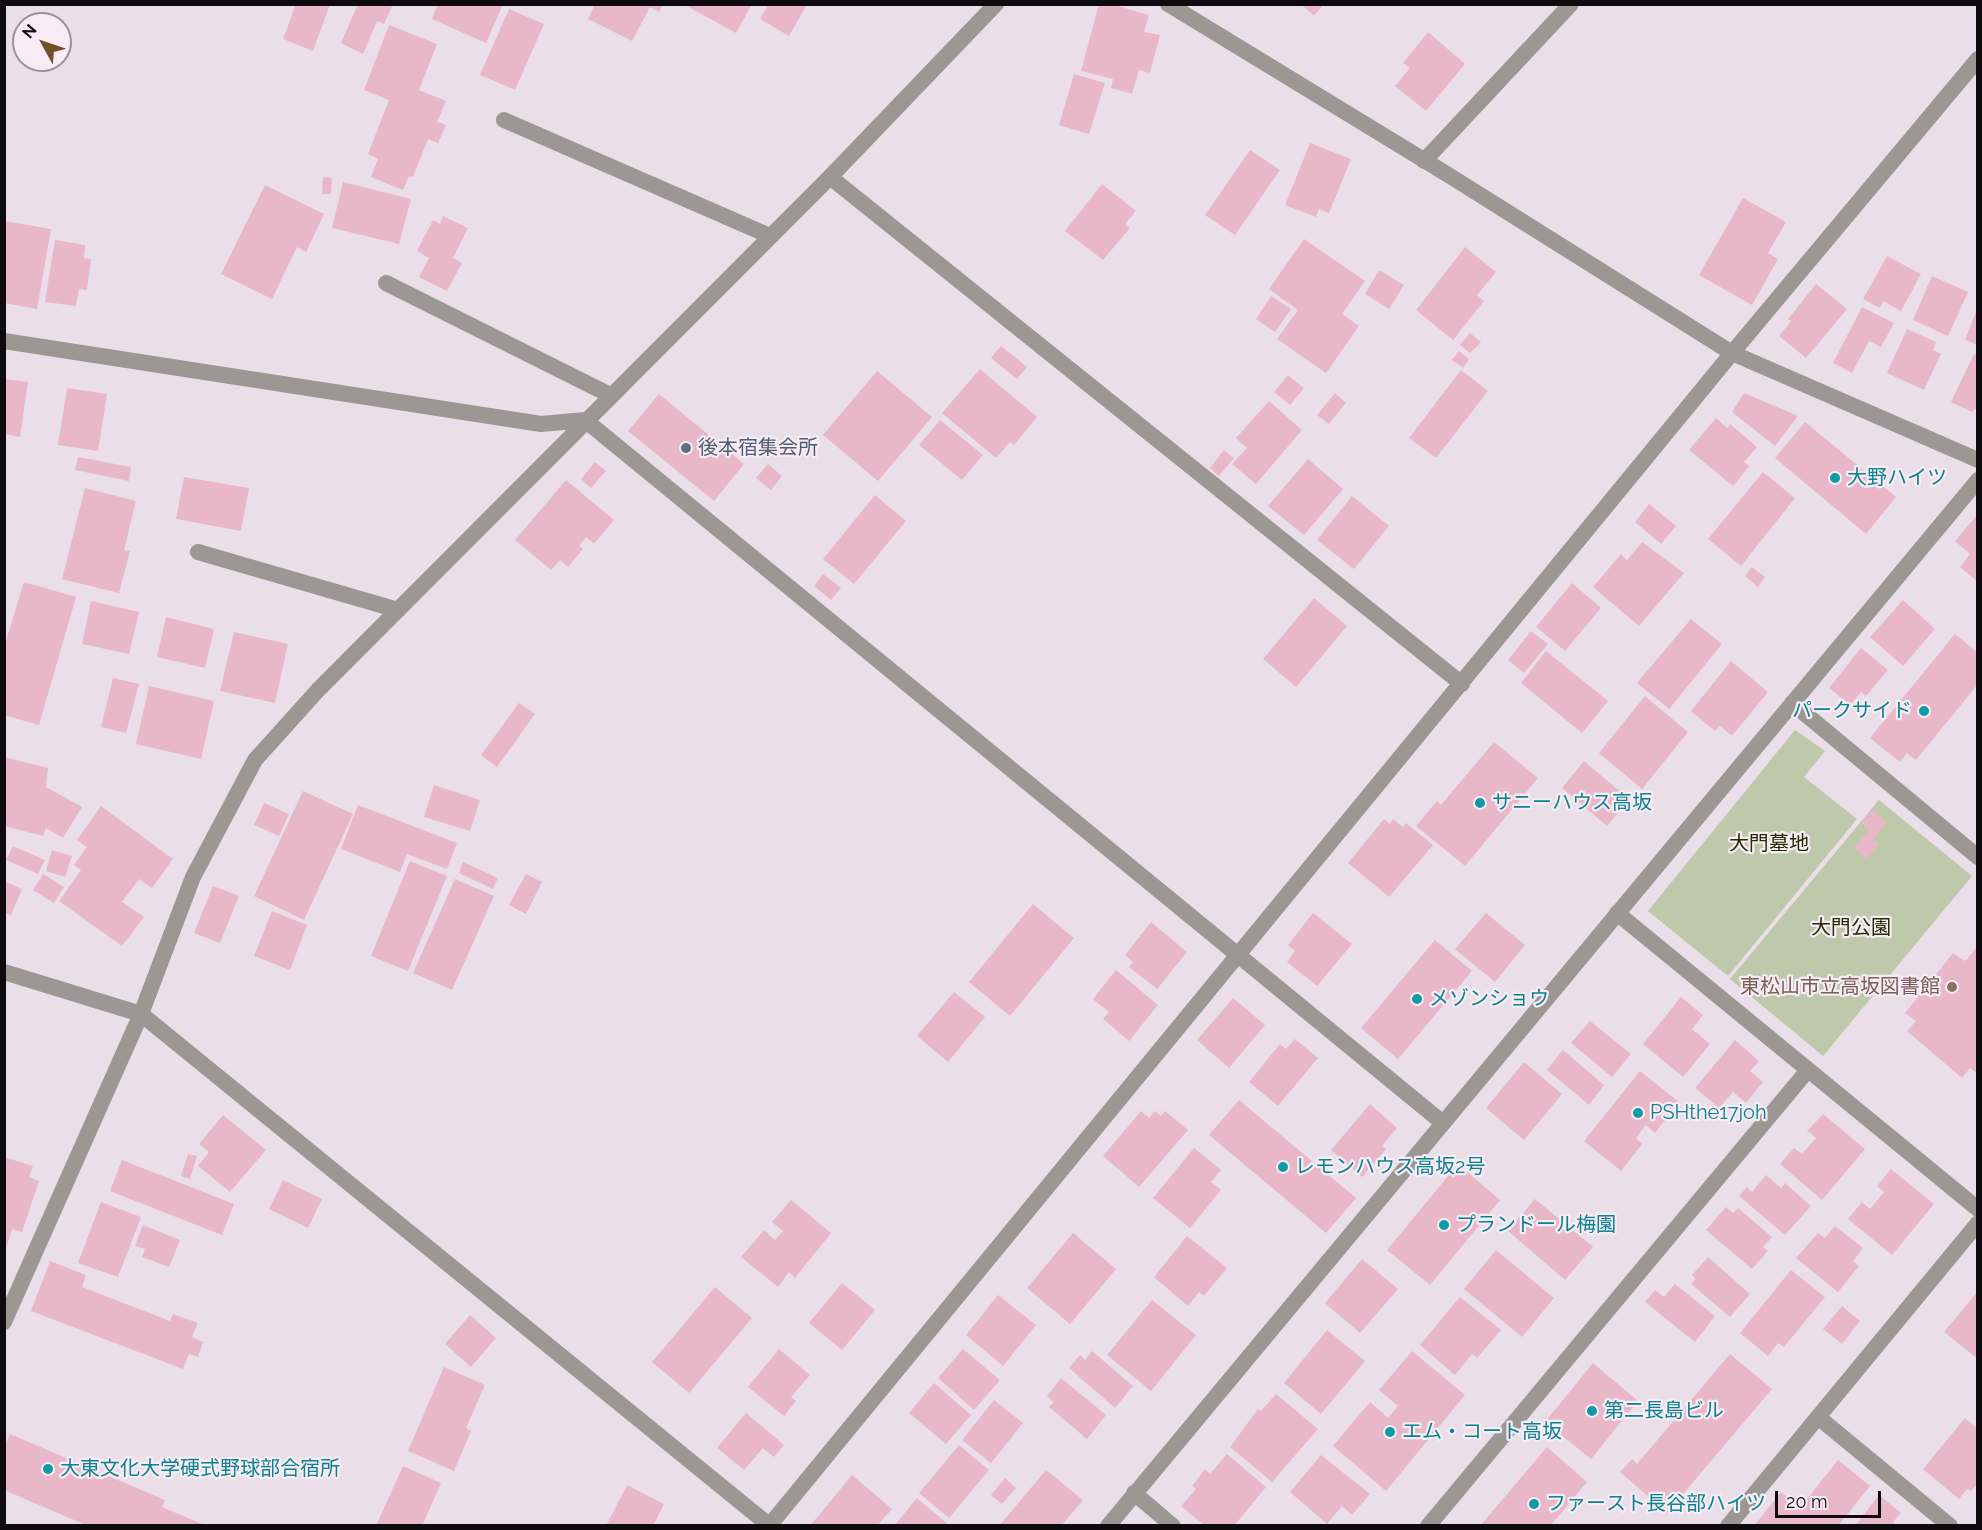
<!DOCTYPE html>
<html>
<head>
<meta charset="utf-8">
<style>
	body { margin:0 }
	#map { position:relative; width:1982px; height:1530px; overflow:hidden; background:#eadee9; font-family:Raleway,sans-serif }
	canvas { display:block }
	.frame { position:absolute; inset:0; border:6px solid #0e0a0e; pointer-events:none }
	.north { position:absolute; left:12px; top:12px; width:60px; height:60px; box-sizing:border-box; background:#f7ebf6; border:2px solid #9a9199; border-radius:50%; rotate:310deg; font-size:16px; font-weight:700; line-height:24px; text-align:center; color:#0e0a0e }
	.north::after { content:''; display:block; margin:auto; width:21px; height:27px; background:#715027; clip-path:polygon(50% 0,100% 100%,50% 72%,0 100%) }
	.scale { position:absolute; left:1775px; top:1491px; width:106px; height:27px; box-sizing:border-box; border:3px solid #0e0a0e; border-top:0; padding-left:8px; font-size:18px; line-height:21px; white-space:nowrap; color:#0e0a0e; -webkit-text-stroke:4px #f7ebf6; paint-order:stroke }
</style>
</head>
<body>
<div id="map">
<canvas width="1982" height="1530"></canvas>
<div class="frame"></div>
<div class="north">N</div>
<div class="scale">20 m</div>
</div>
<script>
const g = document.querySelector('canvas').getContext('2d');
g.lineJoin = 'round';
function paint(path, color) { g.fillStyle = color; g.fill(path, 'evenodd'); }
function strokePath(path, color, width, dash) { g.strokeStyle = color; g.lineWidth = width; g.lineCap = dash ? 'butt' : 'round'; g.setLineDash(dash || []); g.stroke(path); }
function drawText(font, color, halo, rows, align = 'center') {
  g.font = font + ' Raleway,"Noto Sans JP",sans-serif'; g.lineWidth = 4.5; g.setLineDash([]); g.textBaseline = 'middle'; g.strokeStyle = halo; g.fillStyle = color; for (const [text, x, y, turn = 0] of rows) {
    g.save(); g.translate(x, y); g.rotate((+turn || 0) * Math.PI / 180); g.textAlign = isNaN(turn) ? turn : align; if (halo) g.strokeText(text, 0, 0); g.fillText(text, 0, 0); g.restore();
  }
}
paint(new Path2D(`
	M1795,730L1825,751L1804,777L1857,819L1728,976L1648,911Z
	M1879,800L1972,876L1823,1056L1730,979Z`), '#bec8aa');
paint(new Path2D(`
	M296,4H330L313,51L283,39Z
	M358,4H393L384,24L377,21L363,54L341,43Z
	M438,4H503L486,43L432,19Z
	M595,4H663L659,12L650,7L632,41L588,19Z
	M683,4H752L736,33Z
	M769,4H807L789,36L760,19Z
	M1099,4H1111L1149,15L1144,32L1160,35L1150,73L1139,70L1132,94L1111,88L1113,79L1081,71Z
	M1301,4H1324L1314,16Z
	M509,9L544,24L515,90L480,75Z
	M389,25L437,44L419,90L446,101L437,122L446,125L438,143L428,139L413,177L409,176L403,190L371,177L378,159L368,154L389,100L364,90Z
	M1428,32L1465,64L1426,111L1395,86L1410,68L1403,63Z
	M1074,74L1105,83L1089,134L1059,125Z
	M1310,143L1351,159L1329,213L1319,209L1316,217L1285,205Z
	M1250,150L1280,170L1235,235L1205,215Z
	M323,177L332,178L331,194H322Z
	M343,182L411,199L399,244L332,228Z
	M1102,184L1136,211L1125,224L1130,228L1103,260L1065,231Z
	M265,185L324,214L306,252L297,247L272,299L221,274Z
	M1743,198L1786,222L1768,253L1778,259L1752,305L1699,275Z
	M443,216L468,228L453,258L462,263L447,291L419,277L429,258L417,251L433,220L440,224Z
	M4,221L51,229L37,309L4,303Z
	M1304,239L1365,281L1342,314L1359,326L1326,373L1277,339L1298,310L1269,289Z
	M55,240L85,245L84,258L91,259L87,290L79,289L76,306L45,302Z
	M1465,247L1496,272L1477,295L1484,301L1453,340L1416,310Z
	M1887,256L1921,274L1901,311L1883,301L1880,308L1863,299Z
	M1379,270L1404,285L1389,309L1365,294Z
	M1932,276L1968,292L1948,336L1913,320Z
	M1816,284L1847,309L1806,358L1779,336L1791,321L1788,319Z
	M1271,296L1291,309L1275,332L1256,319Z
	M1862,307L1894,323L1881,347L1869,341L1852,373L1833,363Z
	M1977,309H1978V345L1965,340Z
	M1907,329L1936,342L1933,350L1941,354L1924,390L1887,373Z
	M1470,333L1481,342L1470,353L1460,345Z
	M1001,346L1027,367L1017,379L991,358Z
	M1459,351L1469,359L1463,368L1452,360Z
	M1974,354L1978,355V406L1972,412L1951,402Z
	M980,369L1037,417L1014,445L1010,442L996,458L942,413Z
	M1461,370L1488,391L1436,458L1409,438Z
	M877,371L932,417L878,481L823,435Z
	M1288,375L1304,388L1290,405L1274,392Z
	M4,379L28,382L20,437L4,434Z
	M67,388L107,394L98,451L58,445Z
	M1335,393L1346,403L1329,424L1317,415Z
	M1744,393L1798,416L1775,446L1732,412Z
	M659,394L744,464L714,501L628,431Z
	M1269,401L1302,430L1256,484L1232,464L1247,448L1236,438Z
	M1716,418L1727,428L1730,424L1757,447L1744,462L1749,466L1733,486L1689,450Z
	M940,420L983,455L962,480L919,445Z
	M1805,422L1896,497L1866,534L1775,458Z
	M1224,450L1234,458L1219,476L1210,468Z
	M78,457L131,467L129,481L75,470Z
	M1308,459L1343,489L1304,535L1268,506Z
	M595,462L606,471L591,488L581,479Z
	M768,464L782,476L771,490L756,478Z
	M1763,472L1795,498L1741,566L1708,539Z
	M184,477L249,488L241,531L176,519Z
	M566,480L614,520L594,544L586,537L579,546L583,549L568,567L560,560L551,570L515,540Z
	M85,488L136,501L124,550L130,551L119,593L62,579Z
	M875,495L906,521L854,584L823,559Z
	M1352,496L1389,526L1354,569L1317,540Z
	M1649,504L1676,526L1661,544L1635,522Z
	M1978,514V582L1960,567L1970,554L1955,541Z
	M1642,542L1684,573L1639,626L1593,587L1621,554L1627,560Z
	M1752,567L1765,577L1758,587L1745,576Z
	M823,574L841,588L831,600L814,586Z
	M24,582L76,597L39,725L4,715V647Z
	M1572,583L1601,608L1565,651L1536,627Z
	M1314,598L1347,626L1296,687L1263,659Z
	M1903,600L1935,629L1903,666L1870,637Z
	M91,601L139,612L129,654L82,644Z
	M166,617L214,629L205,668L157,657Z
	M1691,619L1722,644L1669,709L1637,683Z
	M1531,631L1548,644L1524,673L1508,660Z
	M234,632L288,644L275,703L220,691Z
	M1955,634L1978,653V684L1916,760L1907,753L1900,762L1870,738Z
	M1861,648L1888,670L1866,696L1861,692L1850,705L1829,688Z
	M1546,651L1608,701L1582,733L1521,683Z
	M1731,661L1768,692L1732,736L1720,726L1715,731L1691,711Z
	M113,678L139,684L126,733L101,727Z
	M149,686L214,701L201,759L136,744Z
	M1645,696L1688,732L1642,789L1599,753Z
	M519,703L535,714L497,767L481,755Z
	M1494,742L1538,778L1465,866L1416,826L1437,801L1441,805Z
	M4,757L48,768L46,787L82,807L63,838L46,828L43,836L4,826Z
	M1584,761L1629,799L1607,826L1562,788Z
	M434,785L480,800L470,831L424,817Z
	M303,791L353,814L304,920L254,896Z
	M264,803L289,814L279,836L254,825Z
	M358,805L457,843L447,869L407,854L400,872L341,849Z
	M101,806L173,859L152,888L139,879L122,902L144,917L122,946L59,901L81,870L74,865L87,847L77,840Z
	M1872,810L1887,822L1873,839L1879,844L1867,859L1854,848L1869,830L1861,823Z
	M1384,819L1390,824L1393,819L1403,827L1406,823L1433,845L1389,897L1348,863Z
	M13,846L45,860L38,874L6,860Z
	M52,850L72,856L65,877L46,871Z
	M410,861L447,876L408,971L371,956Z
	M463,862L498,878L493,889L459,873Z
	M43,874L64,887L54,903L33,890Z
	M526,874L542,882L526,914L509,905Z
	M455,879L494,896L452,990L413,973Z
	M4,881L22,889L11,915L4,913Z
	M213,886L239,896L220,943L194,933Z
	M1033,904L1074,938L1010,1016L969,982Z
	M272,911L307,925L290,970L254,956Z
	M1313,913L1352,944L1317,986L1287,962L1295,951L1288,945Z
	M1486,913L1525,945L1495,982L1455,949Z
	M1151,922L1187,952L1157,989L1129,967L1133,962L1125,955Z
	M1435,940L1472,971L1398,1059L1361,1028Z
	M1978,946V1074L1970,1068L1962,1078L1907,1031L1916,1021L1905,1013L1953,953L1965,961Z
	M1116,970L1158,1005L1129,1041L1103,1019L1109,1012L1093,999Z
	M954,992L985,1017L948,1062L917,1036Z
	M1681,997L1703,1015L1692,1029L1710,1044L1683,1077L1643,1044Z
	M1233,998L1265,1025L1229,1068L1197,1040Z
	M1590,1021L1631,1054L1612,1077L1571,1043Z
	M1295,1039L1318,1058L1278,1106L1249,1082L1280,1044L1286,1049Z
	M1735,1040L1759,1061L1750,1071L1763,1082L1746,1103L1733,1092L1719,1108L1695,1088Z
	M1563,1050L1604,1085L1589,1105L1547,1070Z
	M1524,1062L1562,1094L1524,1140L1486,1108Z
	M1640,1071L1679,1102L1655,1133L1646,1125L1636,1138L1642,1144L1621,1171L1584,1141Z
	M1239,1100L1356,1198L1326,1233L1209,1135Z
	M1370,1104L1397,1128L1382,1146L1386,1149L1362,1177L1331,1150Z
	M1141,1111L1149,1118L1155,1111L1161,1116L1165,1111L1188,1130L1139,1187L1103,1156Z
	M1823,1114L1865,1149L1822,1200L1780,1164L1794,1148L1802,1154L1816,1138L1807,1131Z
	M223,1115L266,1150L230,1192L198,1166L209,1152L199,1144Z
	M1194,1148L1221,1170L1211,1182L1221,1190L1190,1228L1153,1198Z
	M188,1154L197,1156L190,1179L181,1176Z
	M4,1157L33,1166L29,1177L39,1181L22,1232L12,1229L7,1245H4Z
	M122,1160L234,1204L222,1235L110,1191Z
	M1458,1164L1500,1200L1430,1285L1387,1250Z
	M1891,1169L1934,1204L1892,1255L1848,1219L1862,1202L1870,1209L1884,1192L1877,1186Z
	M1766,1175L1781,1188L1785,1183L1811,1206L1785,1235L1739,1196L1747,1187L1752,1192Z
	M283,1180L322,1199L308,1228L269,1209Z
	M1535,1199L1593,1247L1565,1280L1508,1231Z
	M791,1200L831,1233L795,1278L789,1272L778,1287L741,1257L764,1230L775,1240L783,1231L772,1222Z
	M101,1202L141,1217L118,1277L78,1263Z
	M1726,1207L1733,1213L1738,1208L1772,1237L1763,1247L1768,1251L1752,1269L1706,1230Z
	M143,1225L180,1240L169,1267L142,1257L145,1249L135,1246Z
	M1835,1226L1863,1248L1853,1261L1859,1266L1838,1292L1796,1258L1818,1233L1825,1238Z
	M1073,1233L1116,1269L1070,1324L1027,1288Z
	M1187,1236L1227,1268L1204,1296L1199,1292L1188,1306L1154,1277Z
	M1496,1250L1554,1298L1522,1337L1464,1289Z
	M1708,1257L1750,1294L1730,1317L1691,1284L1696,1279L1692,1275Z
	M1362,1259L1398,1289L1360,1333L1325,1303Z
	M50,1261L86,1275L82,1287L170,1321L173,1314L198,1323L192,1337L203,1342L198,1357L189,1354L183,1369L31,1311Z
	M1791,1270L1825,1297L1784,1347L1778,1343L1768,1356L1740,1333Z
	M842,1283L875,1310L842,1350L809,1323Z
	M1675,1284L1715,1316L1695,1342L1645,1302L1655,1290L1664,1297Z
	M715,1287L752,1318L689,1393L652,1362Z
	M1978,1291V1359L1944,1332Z
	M998,1295L1036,1325L1003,1366L966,1335Z
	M1460,1297L1501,1330L1477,1358L1472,1354L1455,1375L1420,1345Z
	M1152,1300L1196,1335L1151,1391L1107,1355Z
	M1842,1306L1860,1321L1842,1344L1823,1329Z
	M470,1315L496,1338L471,1367L445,1344Z
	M1327,1330L1365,1361L1321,1414L1284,1383Z
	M779,1349L810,1375L791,1397L796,1401L784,1416L748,1387Z
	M963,1349L1000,1380L974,1410L938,1378Z
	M1092,1351L1133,1386L1115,1408L1069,1368L1080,1355L1085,1360Z
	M1412,1351L1465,1395L1386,1491L1333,1446L1370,1402L1388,1418L1398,1406L1379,1390Z
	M1730,1354L1772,1389L1667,1513L1620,1472L1632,1459L1637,1464Z
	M1593,1363L1638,1401L1591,1459L1545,1422Z
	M444,1367L485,1385L466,1428L471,1431L454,1471L408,1451Z
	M1061,1378L1106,1415L1087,1439L1049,1407L1054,1402L1047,1396Z
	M934,1383L971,1415L946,1444L909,1413Z
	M1276,1394L1318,1429L1272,1482L1230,1447L1258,1409L1261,1411Z
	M994,1400L1023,1423L991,1463L962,1440Z
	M746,1413L784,1445L774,1457L763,1448L744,1470L717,1448Z
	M1965,1418L1978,1429V1483L1971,1491L1967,1489L1959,1499L1923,1469Z
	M10,1434L165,1500L162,1507L207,1526H88L4,1490V1447Z
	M959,1445L989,1470L949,1518L919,1493Z
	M1547,1447L1587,1482L1550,1526H1480Z
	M1227,1454L1266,1487L1234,1526H1205L1181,1506L1196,1489L1192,1486L1205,1469L1210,1474Z
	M1321,1455L1370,1494L1352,1515L1342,1506L1327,1524L1290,1492Z
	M1838,1460L1870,1486L1838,1526H1754L1781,1492L1800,1508Z
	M403,1466L441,1483L422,1526H376Z
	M1046,1470L1083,1500L1061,1526H999Z
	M852,1475L892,1509L877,1526H810Z
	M1005,1478L1016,1488L1002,1504L991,1495Z
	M627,1485L664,1504L653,1526H606Z
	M1879,1495L1901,1513L1893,1522L1897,1526H1855Z
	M917,1498L950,1526H894Z`), '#e8b8c8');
strokePath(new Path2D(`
	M504,120L770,236
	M1424,161L1571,4
	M830,177L1462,684
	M386,283L610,395
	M198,552L398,610`), '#9c9793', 16);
strokePath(new Path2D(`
	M4,341L541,424L585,420L1443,1123
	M1792,703L1978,857
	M1617,913L1978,1209
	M4,972L141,1014
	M4,1322L141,1014L193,877L255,760L318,690L830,177L996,4
	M1818,1417L1950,1526
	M1134,1493L1173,1526
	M769,1526L1732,353L1978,59
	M1108,1526L1978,480
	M1428,1526L1808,1070
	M1728,1526L1978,1223`), '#9c9793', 16);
strokePath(new Path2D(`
	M1168,4L1450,176L1732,353L1978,460
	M141,1014L770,1526`), '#9c9793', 16);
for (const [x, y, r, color] of [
	[686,448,6,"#5c6f8a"],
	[1835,478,6,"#0f9aa8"],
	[1924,711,6,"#0f9aa8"],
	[1480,803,6,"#0f9aa8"],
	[1952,987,6,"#8d6e63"],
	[1417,999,6,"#0f9aa8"],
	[1638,1113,6,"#0f9aa8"],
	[1283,1167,6,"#0f9aa8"],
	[1444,1225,6,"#0f9aa8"],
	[1592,1411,6,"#0f9aa8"],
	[1390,1432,6,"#0f9aa8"],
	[48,1469,6,"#0f9aa8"],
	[1534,1504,6,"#0f9aa8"]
]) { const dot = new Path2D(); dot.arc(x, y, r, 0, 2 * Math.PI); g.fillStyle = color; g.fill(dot); strokePath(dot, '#f7ebf6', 2); }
drawText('20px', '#4e5e75', '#f7ebf6', [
	["後本宿集会所",698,448]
], 'left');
drawText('20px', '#0d838f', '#f7ebf6', [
	["大野ハイツ",1847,478],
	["パークサイド",1912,711,"right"],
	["サニーハウス高坂",1492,803],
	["メゾンショウ",1429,999],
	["PSHthe17joh",1650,1113],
	["レモンハウス高坂2号",1295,1167],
	["プランドール梅園",1456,1225],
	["第二長島ビル",1604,1411],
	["エム・コート高坂",1402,1432],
	["大東文化大学硬式野球部合宿所",60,1469],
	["ファースト長谷部ハイツ",1546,1504]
], 'left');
drawText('20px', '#232e00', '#f7ebf6', [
	["大門墓地",1769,844],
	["大門公園",1851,928]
]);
drawText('20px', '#785e54', '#f7ebf6', [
	["東松山市立高坂図書館",1940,987]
], 'right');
</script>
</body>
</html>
